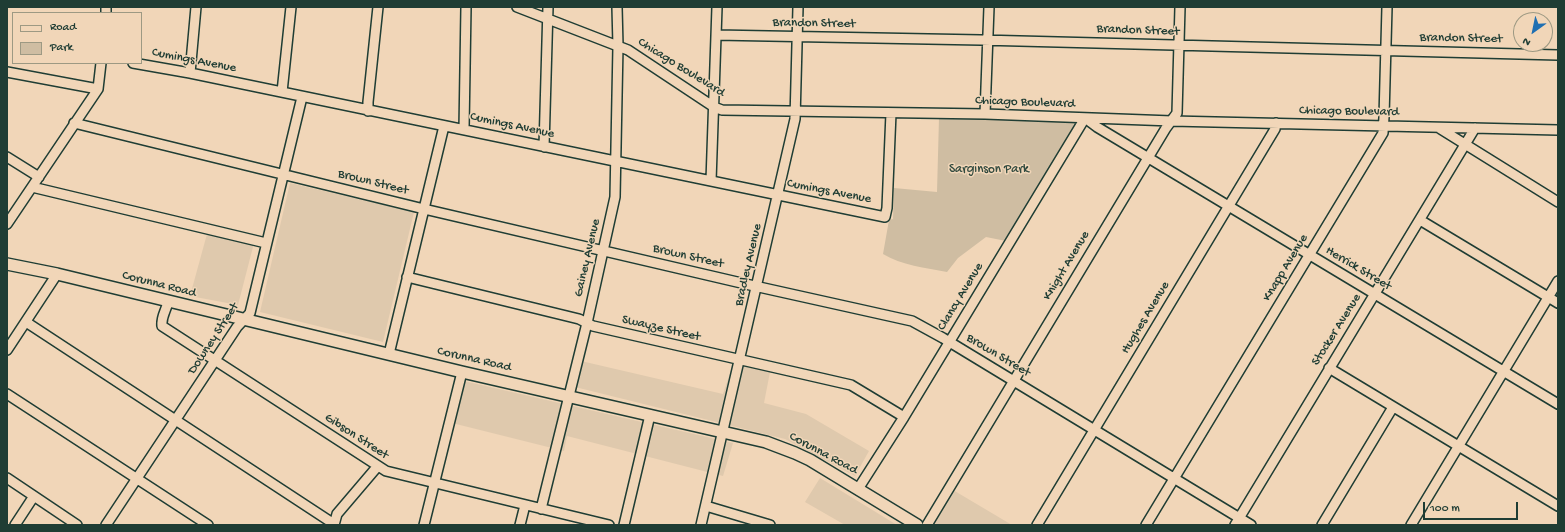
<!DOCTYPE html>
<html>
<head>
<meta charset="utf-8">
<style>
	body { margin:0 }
	#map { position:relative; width:1565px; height:532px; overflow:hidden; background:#f1d6b8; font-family:"Gochi Hand",sans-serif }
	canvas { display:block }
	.frame { position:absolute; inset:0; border:8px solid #1f3d34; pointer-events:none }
	.legend { position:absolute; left:12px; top:12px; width:130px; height:52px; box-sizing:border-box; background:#f1d6b8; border:1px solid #9d9983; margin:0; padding:5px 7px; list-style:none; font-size:12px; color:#1f3d34 }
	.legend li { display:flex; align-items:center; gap:8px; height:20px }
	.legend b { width:20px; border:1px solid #9d9983 }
	.north { position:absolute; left:1513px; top:12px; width:40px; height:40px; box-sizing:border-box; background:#f1d6b8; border:1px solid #9d9983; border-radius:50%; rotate:213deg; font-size:11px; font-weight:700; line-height:16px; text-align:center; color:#1f3d34 }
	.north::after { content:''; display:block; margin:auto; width:14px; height:18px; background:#1f6fb2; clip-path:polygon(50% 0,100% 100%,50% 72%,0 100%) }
	.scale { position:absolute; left:1423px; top:502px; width:95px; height:18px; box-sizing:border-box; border:2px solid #1f3d34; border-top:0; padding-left:5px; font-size:12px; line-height:14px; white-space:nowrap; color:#1f3d34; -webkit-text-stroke:3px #f1d6b8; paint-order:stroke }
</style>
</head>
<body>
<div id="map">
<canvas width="1565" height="532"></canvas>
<div class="frame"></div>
<ul class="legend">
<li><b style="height:5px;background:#f1d6b8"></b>Road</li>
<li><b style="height:11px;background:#cfbda2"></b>Park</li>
</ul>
<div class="north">N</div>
<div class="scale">100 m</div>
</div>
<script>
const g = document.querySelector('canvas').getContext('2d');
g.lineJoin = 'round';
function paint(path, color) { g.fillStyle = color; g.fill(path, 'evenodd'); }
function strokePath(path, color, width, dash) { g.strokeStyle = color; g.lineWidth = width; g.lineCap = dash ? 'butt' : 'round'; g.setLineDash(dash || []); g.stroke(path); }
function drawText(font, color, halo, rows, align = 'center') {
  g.font = font + ' "Gochi Hand",sans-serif'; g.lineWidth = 3; g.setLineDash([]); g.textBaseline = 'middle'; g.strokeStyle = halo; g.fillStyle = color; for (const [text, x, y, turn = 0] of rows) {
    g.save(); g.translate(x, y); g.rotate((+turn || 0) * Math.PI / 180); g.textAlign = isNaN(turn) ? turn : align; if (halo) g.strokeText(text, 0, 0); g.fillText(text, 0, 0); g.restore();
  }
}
paint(new Path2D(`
	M290,183L414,212L383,342L260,312Z
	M207,234L254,243L238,305L190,296Z
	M581,361L723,394L733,364L770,372L764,403L806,414L869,451L855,476L785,439L575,387Z
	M464,381L733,443L723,476L567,436L564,451L452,423Z
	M820,478L897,525H845L805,502Z
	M953,490L1012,525H934L933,524Z`), '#dfc9ad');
paint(new Path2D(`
	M939,118L1072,121L1076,124L1075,127L1006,241L986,237L958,258L947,272C926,268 901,265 883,254L889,220L893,219L894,188L937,192Z`), '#cfbda2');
const minor = new Path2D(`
	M517,7L628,50L714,107L722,110L985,114L1172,121L1558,130
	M106,13V7
	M716,35L981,40L1558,55
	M133,63L190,73L885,217L887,208L891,113
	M7,72L98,89
	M190,73L196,7
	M282,92L291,7
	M368,111V102L378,7
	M985,114L989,7
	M74,123L424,209L750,285L912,321L943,338L1251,525
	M1439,128L1558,202
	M464,129L466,7
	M544,147L548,7
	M7,157L39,177
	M711,181L717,7
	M32,187L266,243
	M1420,220L1558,303
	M7,224L98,89L101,63
	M407,277L579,319L593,326L851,385L904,417
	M168,302C166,311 161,316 162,326L386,471L609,525
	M26,322L334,524
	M7,350L57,274
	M389,354L444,126
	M1329,368L1558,506
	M7,394L208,525
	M7,478L77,525
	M858,489L904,417L1085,118L1097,127L1558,404
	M706,506L770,525
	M541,509L587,323L615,197L618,46L617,7
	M15,525L34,496
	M106,525L237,327L250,313L302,97
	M334,525L337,514L377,467
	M424,525L462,372
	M520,525L525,505
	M624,525L650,415
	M701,525L795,119L798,7
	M927,525L1166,128L1177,113L1180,7
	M1037,525L1275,129L1276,123
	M1146,525L1383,133L1384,117L1387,7
	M1235,525L1475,128
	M1322,525L1393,407
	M1411,525L1558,281`);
const major = new Path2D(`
	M7,264L57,274L462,372L766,442L795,453L810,460L917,525`);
strokePath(minor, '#1f3d34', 12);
strokePath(major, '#1f3d34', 14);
strokePath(minor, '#f1d6b8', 9);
strokePath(major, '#f1d6b8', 11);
drawText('13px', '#1f3d34', '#f1d6b8', [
	["Brandon Street",814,24,1],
	["Brandon Street",1138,31,2],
	["Brandon Street",1461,39,1],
	["Cumings Avenue",194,61,11],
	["Chicago Boulevard",681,68,32],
	["Chicago Boulevard",1025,103,2],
	["Chicago Boulevard",1349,112,1],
	["Cumings Avenue",512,126,12],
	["Brown Street",373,183,14],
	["Cumings Avenue",829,192,11],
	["Brown Street",688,257,13],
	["Gainey Avenue",588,258,-77],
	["Bradley Avenue",749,265,-77],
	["Knight Avenue",1067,266,-59],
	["Knapp Avenue",1286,268,-59],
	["Herrick Street",1358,269,31],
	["Corunna Road",159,285,14],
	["Clancy Avenue",961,297,-59],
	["Hughes Avenue",1146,318,-59],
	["Swayze Street",661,329,13],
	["Stocker Avenue",1337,330,-58],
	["Downey Street",214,339,-57],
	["Brown Street",998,356,31],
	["Corunna Road",474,360,13],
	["Gibson Street",356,437,33],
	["Corunna Road",823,454,28]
]);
drawText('13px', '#314a3f', '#f1d6b8', [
	["Sarginson Park",989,170]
]);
</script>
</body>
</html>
